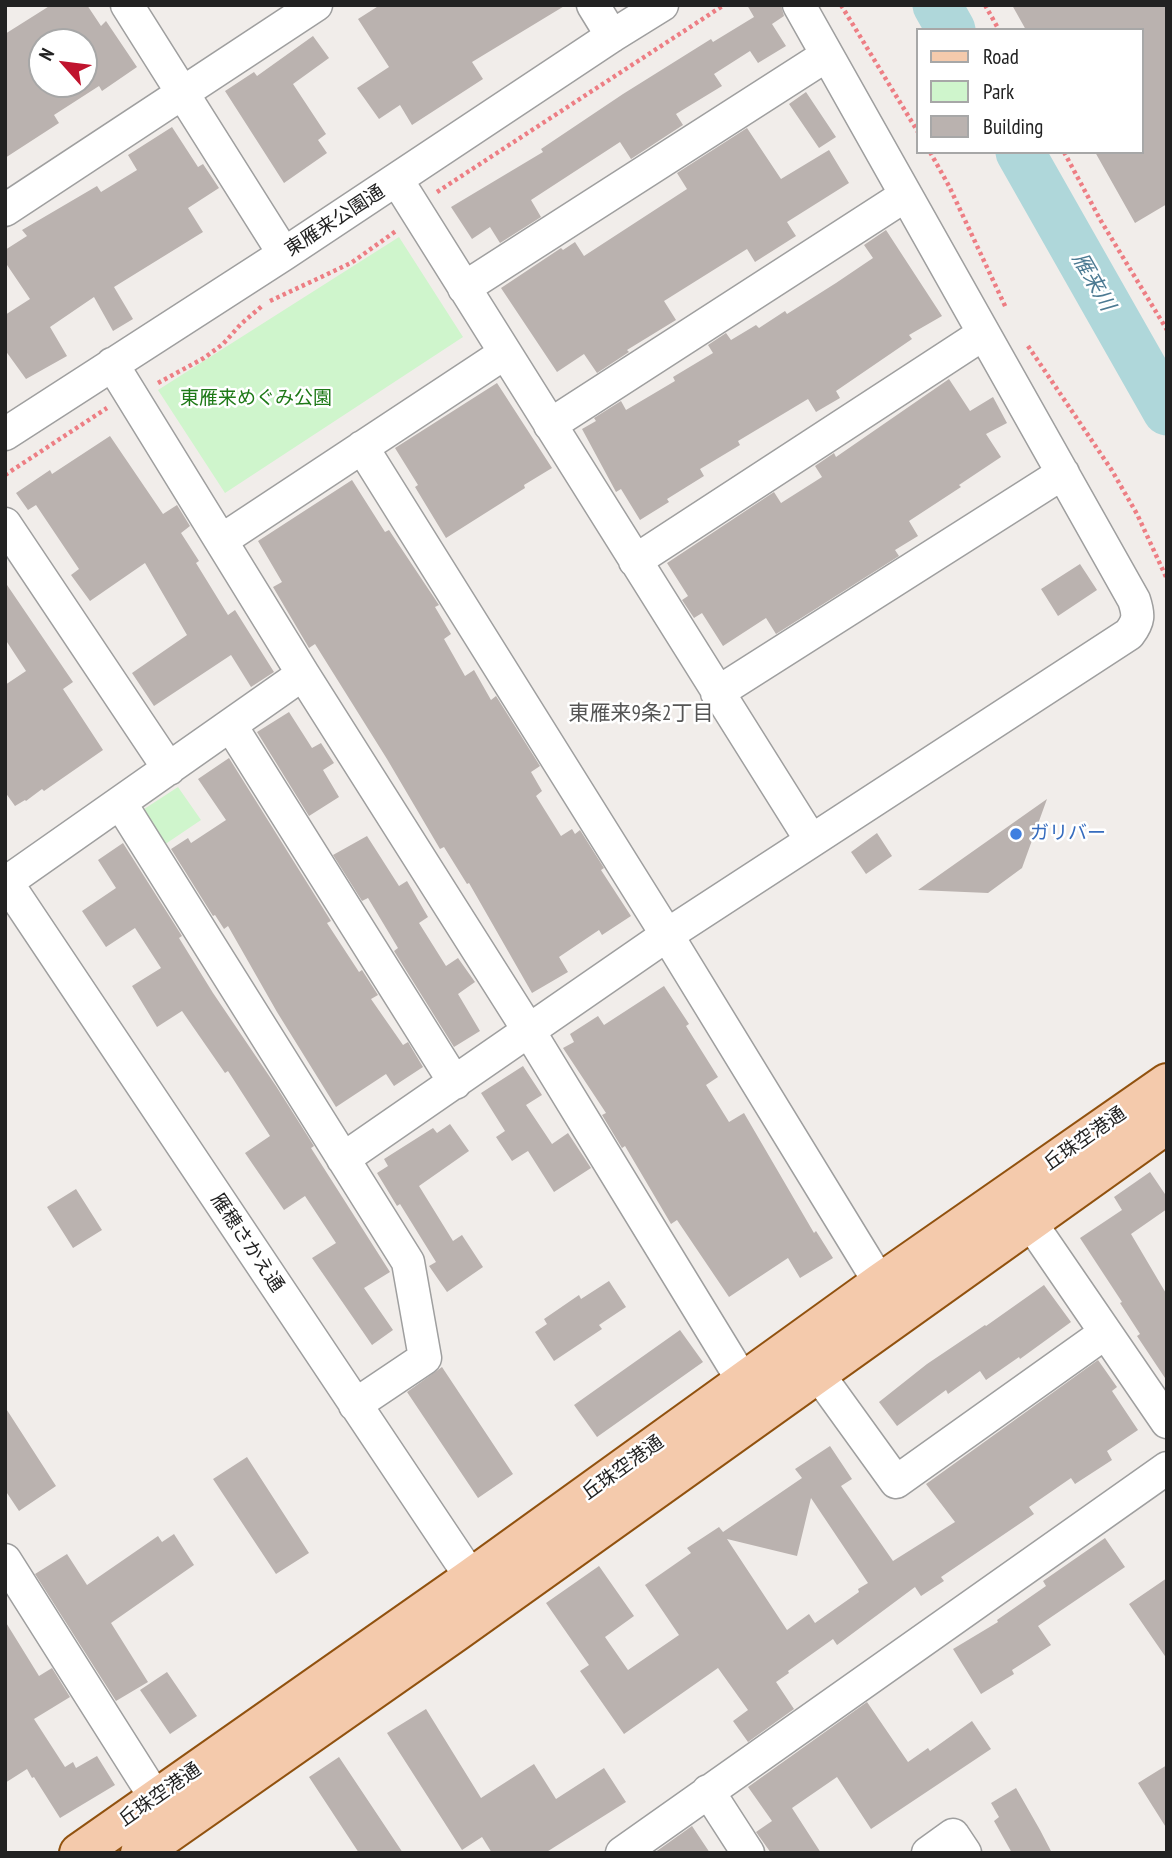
<!DOCTYPE html>
<html>
<head>
<meta charset="utf-8">
<style>
	body { margin:0 }
	#map { position:relative; width:1172px; height:1858px; overflow:hidden; background:#f1edea; font-family:"PT Sans Narrow",sans-serif }
	canvas { display:block }
	.frame { position:absolute; inset:0; border:7px solid #222; pointer-events:none }
	.legend { position:absolute; left:916px; top:28px; width:228px; height:126px; box-sizing:border-box; background:#fff; border:2px solid #a7a7a7; margin:0; padding:9px 12px; list-style:none; font-size:21px; color:#222 }
	.legend li { display:flex; align-items:center; gap:14px; height:35px }
	.legend b { width:35px; border:2px solid #a7a7a7 }
	.north { position:absolute; left:28px; top:28px; width:70px; height:70px; box-sizing:border-box; background:#fff; border:2px solid #a7a7a7; border-radius:50%; rotate:298deg; font-size:19px; font-weight:700; line-height:28px; text-align:center; color:#222 }
	.north::after { content:''; display:block; margin:auto; width:24px; height:32px; background:#c0142e; clip-path:polygon(50% 0,100% 100%,50% 72%,0 100%) }
</style>
</head>
<body>
<div id="map">
<canvas width="1172" height="1858"></canvas>
<div class="frame"></div>
<ul class="legend">
<li><b style="height:9px;background:#f4caac"></b>Road</li>
<li><b style="height:19px;background:#cff5cc"></b>Park</li>
<li><b style="height:19px;background:#bab2af"></b>Building</li>
</ul>
<div class="north">N</div>
</div>
<script>
const g = document.querySelector('canvas').getContext('2d');
g.lineJoin = 'round';
function paint(path, color) { g.fillStyle = color; g.fill(path, 'evenodd'); }
function strokePath(path, color, width, dash) { g.strokeStyle = color; g.lineWidth = width; g.lineCap = dash ? 'butt' : 'round'; g.setLineDash(dash || []); g.stroke(path); }
function drawText(font, color, halo, rows, align = 'center') {
  g.font = font + ' "PT Sans Narrow","Noto Sans JP",sans-serif'; g.lineWidth = 5; g.setLineDash([]); g.textBaseline = 'middle'; g.strokeStyle = halo; g.fillStyle = color; for (const [text, x, y, turn = 0] of rows) {
    g.save(); g.translate(x, y); g.rotate((+turn || 0) * Math.PI / 180); g.textAlign = isNaN(turn) ? turn : align; if (halo) g.strokeText(text, 0, 0); g.fillText(text, 0, 0); g.restore();
  }
}
paint(new Path2D(`
	M399,237L463,337L225,493L158,390Z
	M178,787L201,820L161,847L138,813Z`), '#cff5cc');
strokePath(new Path2D(`
	M937,5L951,30
	M1020,152L1167,411`), '#afd7da', 49);
paint(new Path2D(`
	M51,5H87L101,26L106,21L137,67L102,91L99,86L54,115L59,123L5,158V34ZM42,42H84V84H42Z
	M380,5H566L472,62L483,79L412,125L400,105L379,119L357,88L389,67L358,19Z
	M747,5H781L784,16L772,24L786,46L758,63L750,51L714,74L722,86L676,114L683,125L631,159L620,142L531,200L541,217L500,243L490,227L472,239L451,207L543,152L541,149L623,94L711,39L713,42L754,17Z
	M1012,5H1167V204L1135,223L1095,152H1142V30H1026Z
	M313,36L329,58L293,84L326,134L318,140L327,153L284,183L225,91L254,72L257,76Z
	M806,92L836,137L819,148L789,104Z
	M172,127L198,167L203,164L219,188L188,208L203,232L114,287L133,319L113,331L94,297L50,327L67,356L26,379L5,350V315L30,299L5,262V250L27,236L22,230L97,186L101,192L137,170L128,155Z
	M747,128L781,179L829,150L849,183L787,222L796,236L755,262L747,249L664,301L676,320L627,350L629,352L597,373L584,354L557,372L501,288L561,248L563,250L575,242L584,256L687,189L677,173Z
	M886,230L942,316L909,335L912,339L836,391L840,398L816,412L808,399L738,441L740,445L700,469L704,476L667,499L669,502L640,520L621,489L616,492L582,429L596,421L594,418L621,401L626,410L675,381L673,377L713,353L708,345L726,333L731,340L756,325L759,328L785,311L787,314L836,283L873,258L864,245Z
	M949,379L970,411L993,397L1007,423L986,434L1001,457L959,485L961,487L909,521L918,536L895,550L899,556L776,634L766,618L723,646L702,613L694,618L682,600L688,596L667,563L774,492L781,503L822,477L815,466L834,453L836,457Z
	M497,383L552,468L524,485L525,488L446,538L415,487L418,485L395,448Z
	M110,436L163,514L177,505L190,526L181,533L199,561L196,563L228,615L235,610L274,672L251,687L231,655L154,706L132,673L187,635L145,563L90,601L71,575L79,569L36,505L28,510L16,493L50,470L52,474Z
	M352,480L385,532L389,530L439,605L435,607L451,634L444,639L465,676L474,670L491,700L496,696L540,766L531,772L542,791L536,796L561,836L572,829L575,834L580,830L604,868L601,870L631,916L602,935L599,930L559,957L568,972L532,993L469,883L467,884L444,847L440,849L387,759L315,644L309,648L273,587L282,582L258,541Z
	M1080,564L1097,590L1058,616L1041,589Z
	M5,582L73,682L63,689L103,750L44,791L42,789L26,801L25,800L15,806L5,792V685L26,671L5,639Z
	M289,712L312,748L321,743L334,763L323,770L339,797L309,816L257,732Z
	M229,758L331,921L327,923L359,972L362,970L378,995L371,999L403,1045L408,1042L423,1067L394,1086L386,1074L336,1107L277,1012L228,926L224,929L215,915L213,916L171,849L188,838L191,843L226,820L198,779Z
	M1047,799L1022,868L988,893L918,890Z
	M877,833L892,856L866,874L851,852Z
	M367,836L399,886L407,881L428,917L419,923L446,966L458,958L475,982L458,994L480,1031L454,1047L394,951L398,948L368,898L362,901L333,855Z
	M123,843L182,936L179,938L213,993L276,1086L314,1146L311,1148L390,1272L364,1288L393,1330L372,1345L312,1258L336,1243L305,1196L284,1210L245,1153L270,1136L228,1071L225,1073L182,1011L157,1027L132,986L161,968L135,928L106,947L82,911L116,888L98,860Z
	M664,986L689,1024L686,1026L718,1077L706,1085L729,1122L744,1113L814,1233L816,1231L833,1258L800,1278L788,1258L729,1297L677,1220L671,1224L625,1146L622,1148L602,1115L606,1113L563,1048L574,1042L570,1034L598,1016L604,1025Z
	M523,1066L542,1095L526,1105L552,1144L568,1133L591,1168L554,1192L528,1151L512,1161L496,1137L505,1131L481,1093Z
	M450,1124L469,1151L419,1186L453,1241L462,1235L483,1267L447,1292L429,1266L436,1262L400,1204L397,1206L377,1173L388,1166L384,1159L433,1128L437,1133Z
	M1150,1172L1167,1197V1209L1131,1234L1167,1295V1381L1137,1336L1140,1334L1120,1303L1122,1302L1080,1238L1122,1210L1114,1197Z
	M76,1189L102,1230L73,1248L47,1207Z
	M609,1281L626,1307L599,1325L602,1329L554,1361L535,1332L547,1324L544,1319L579,1295L581,1299Z
	M1044,1285L1071,1322L1020,1359L1019,1357L986,1380L980,1371L948,1394L946,1390L897,1426L879,1402L927,1364L985,1325L986,1326Z
	M680,1330L703,1362L597,1437L574,1405Z
	M1098,1360L1117,1387L1112,1391L1138,1430L1107,1451L1112,1460L1075,1484L1071,1478L1029,1507L1034,1514L941,1577L944,1581L921,1596L915,1587L837,1645L833,1639L788,1671L789,1673L776,1682L794,1709L748,1742L733,1721L748,1710L718,1668L624,1734L580,1671L589,1665L546,1603L599,1566L634,1616L605,1637L628,1670L679,1635L645,1585L691,1553L687,1548L719,1527L723,1532L802,1478L795,1469L830,1446L852,1479L841,1486L893,1561L955,1522L926,1484ZM811,1498L868,1583L858,1589L859,1592L815,1623L809,1614L787,1630L727,1539L797,1556Z
	M442,1367L513,1474L478,1498L407,1392Z
	M5,1407L56,1486L19,1511L5,1490Z
	M247,1457L309,1553L276,1574L213,1479Z
	M174,1534L194,1565L111,1623L148,1682L116,1701L35,1574L67,1554L87,1585L158,1536L162,1542Z
	M1105,1538L1125,1567L1038,1626L1051,1645L1012,1670L1014,1674L981,1694L953,1649L998,1622L997,1620L1046,1586L1043,1581Z
	M1167,1578V1659L1129,1604Z
	M5,1621L39,1676L52,1668L70,1697L34,1719L65,1767L73,1762L76,1768L97,1756L115,1785L60,1818L34,1777L32,1778L27,1769L5,1783Z
	M167,1672L197,1716L170,1734L140,1690Z
	M867,1702L908,1762L928,1748L930,1751L972,1721L991,1749L871,1829L837,1777L792,1808L821,1853H771L756,1832L772,1821L748,1787Z
	M426,1709L481,1798L534,1764L556,1799L604,1768L626,1802L545,1853H492L482,1837L462,1850L387,1733Z
	M339,1757L403,1853H359L309,1777Z
	M1167,1765V1829L1138,1783Z
	M1016,1788L1040,1830L1052,1853H1012L994,1821L999,1817L991,1803Z
	M692,1826L710,1853H654Z`), '#bab2af');
const minor = new Path2D(`
	M127,5L284,254
	M593,5L612,36
	M397,180L811,840
	M5,210L316,5
	M464,288L827,55
	M112,364L303,674L529,1031L743,1381
	M550,425L906,195
	M5,434L284,254L612,36L662,5
	M362,447L667,935L880,1283
	M5,524L169,769
	M222,540L505,353
	M635,561L983,334
	M717,693L1063,473
	M231,726L455,1083
	M121,804L408,1262L425,1358L355,1405
	M5,880L485,1598
	M7,882L303,674
	M343,1159L667,935L1129,634C1139,621 1139,615 1134,600L799,5
	M1015,1207L1030,1222L1167,1422
	M805,1356L896,1482L1105,1333
	M5,1560L155,1797L167,1821
	M708,1791L748,1853
	M622,1853L1167,1468
	M928,1853L953,1835L965,1853`);
const major = new Path2D(`
	M79,1853L471,1578L880,1283L1167,1083
	M140,1853L457,1631L1167,1124`);
strokePath(minor, '#9f9f9f', 35);
strokePath(major, '#91520f', 42);
strokePath(new Path2D(`
	M841,5L918,132
	M985,5L999,30
	M930,152L949,186L1006,308
	M1064,152L1101,221L1167,330
	M437,192L724,5
	M270,301L351,263L396,231
	M1028,346L1111,469L1137,514L1167,579
	M158,383L204,358L223,344L241,324L262,306
	M5,475L107,408`), '#ed7e84', 4.5, [3.5, 3.5]);
strokePath(minor, '#fff', 32);
strokePath(major, '#f4caac', 38);
for (const [x, y, r, color] of [
	[1016,834,7,"#3f7fe0"]
]) { const dot = new Path2D(); dot.arc(x, y, r, 0, 2 * Math.PI); g.fillStyle = color; g.fill(dot); strokePath(dot, '#fff', 2.5); }
drawText('19px', '#222', '#fff', [
	["東雁来公園通",335,221,-33],
	["丘珠空港通",1085,1139,-35],
	["雁穂さかえ通",247,1243,56],
	["丘珠空港通",623,1468,-36],
	["丘珠空港通",160,1795,-35]
]);
drawText('19px', '#1e7917', '#fff', [
	["東雁来めぐみ公園",256,399]
]);
drawText('19px', '#366cbe', '#fff', [
	["ガリバー",1030,834]
], 'left');
drawText('italic 21px', '#4c7a92', '#fff', [
	["雁来川",1093,282,60]
]);
drawText('21px', '#555', '#fff', [
	["東雁来9条2丁目",641,714]
]);
</script>
</body>
</html>
